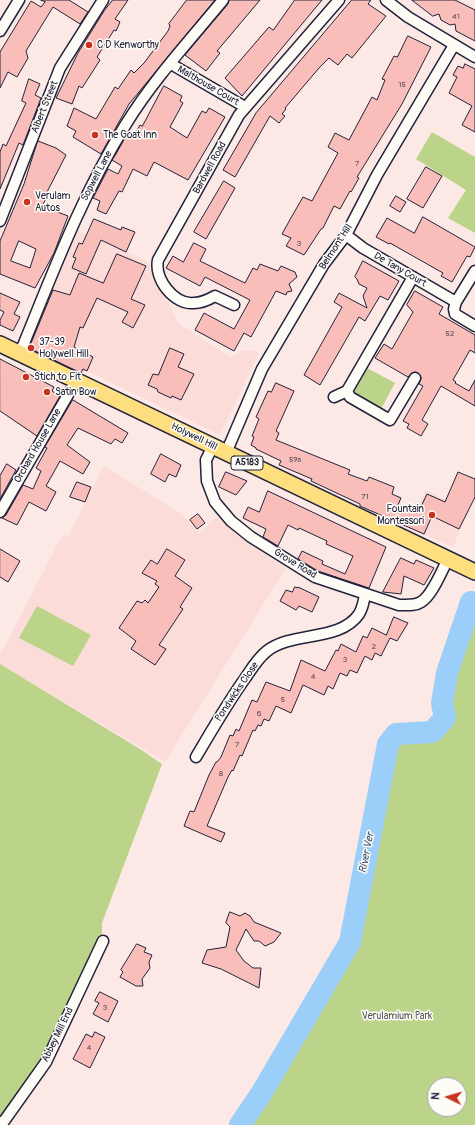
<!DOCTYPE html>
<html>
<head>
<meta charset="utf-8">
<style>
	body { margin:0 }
	#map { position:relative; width:475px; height:1125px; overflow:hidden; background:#fce9e5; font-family:Pangolin,sans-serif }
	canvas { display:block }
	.north { position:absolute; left:427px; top:1077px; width:40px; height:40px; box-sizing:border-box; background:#fdfcf7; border:1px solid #a5a5ac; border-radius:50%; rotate:275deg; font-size:11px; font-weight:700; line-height:16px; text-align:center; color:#22223b }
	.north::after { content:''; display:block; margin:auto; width:14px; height:18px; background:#c8321e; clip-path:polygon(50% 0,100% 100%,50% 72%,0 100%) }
</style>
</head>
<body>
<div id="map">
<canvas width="475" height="1125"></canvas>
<div class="north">N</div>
</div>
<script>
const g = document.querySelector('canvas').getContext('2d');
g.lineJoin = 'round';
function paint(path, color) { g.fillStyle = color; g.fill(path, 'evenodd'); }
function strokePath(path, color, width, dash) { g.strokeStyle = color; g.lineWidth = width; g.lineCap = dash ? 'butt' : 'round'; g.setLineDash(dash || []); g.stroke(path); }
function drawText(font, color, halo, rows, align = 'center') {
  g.font = font + ' Pangolin,sans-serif'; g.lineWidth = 3; g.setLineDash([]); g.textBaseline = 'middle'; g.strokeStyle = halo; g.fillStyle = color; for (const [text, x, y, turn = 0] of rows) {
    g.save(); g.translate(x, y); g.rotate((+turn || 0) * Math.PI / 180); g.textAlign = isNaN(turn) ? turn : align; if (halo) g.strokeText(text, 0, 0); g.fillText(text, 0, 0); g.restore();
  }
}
paint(new Path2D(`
	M77,230L147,261L179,324L231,357L241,351L252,350L259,353L220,435L95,375L31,348L30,342Z
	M104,466L182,514L199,533L217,517L257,549L286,568L165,762L0,664V655L63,534L68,536L71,531Z
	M425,490L468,511L453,547L394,522L402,504L417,509Z`), '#fbdcd8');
paint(new Path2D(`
	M432,132L475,157V233L448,218L466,190L416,159Z
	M367,368L395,383L381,409L353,394Z
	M471,602H475V1125H240L261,1094L350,942L388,744L396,734L432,732L445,718L442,703L447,673ZM435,1085H459V1109H435Z
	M37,606L91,635L73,666L19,638Z
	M0,664L140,749L162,764L102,923V938L44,1061L0,1120Z`), '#bcd38a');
strokePath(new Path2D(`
	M240,1125L261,1094L350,942L388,744L396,734L432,732L445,718L442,703L447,673L471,602L475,604`), '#9bcff9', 22);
const building = new Path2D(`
	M41,0H69L88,12L80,24L53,7L26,51L28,58L17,77L8,72L0,88V52L31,1L41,7L45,2Z
	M113,0H128L115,19L120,22L116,31L114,30L97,57L100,60L82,88L79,86L72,104L56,98L78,53L104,11Z
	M187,0H215L129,104L101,154L73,137L76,131L67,126L74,108L96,119L115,87L118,89L131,70L134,73L144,63L168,31L170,26L169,24Z
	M229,0H260L217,51L220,53L206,71L185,55L228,4Z
	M295,0H322L242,96L225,78L269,27L273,30Z
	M352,0H371L368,4L386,16L352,58L347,54L338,65L329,58L319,68L285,108L286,109L282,114L285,116L279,123L270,116L235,177L223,170L256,113Z
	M412,0H455L475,10V41L456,31L455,24L450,25L441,20L439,14L433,16Z
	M408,36L431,47L402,104L357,177L359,178L351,192L350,191L340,209L334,206L323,228L321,229L304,255L286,246L291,238L282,234L292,216L303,197L312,201L338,153L328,147L335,133L349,140L372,97L377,100L385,80L382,79L394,56L397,57Z
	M465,64L475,69V132L462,125L472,106L449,93L457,77L453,75L458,66L463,68Z
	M29,79L40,84L35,95L41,98L23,145L19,143L0,189V152L3,144L6,146L26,103L22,101Z
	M164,86L182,96L180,101L183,103L170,127L187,138L202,111L206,113L209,108L225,117L188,180L154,162L147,176L133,169L122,192L119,191L106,214L97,210L100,201L93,198L108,169L118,174L122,166L112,160L116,154L126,136L132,139L140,125L142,126Z
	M38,141L56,148L66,155L45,196L47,197L42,206L68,216L54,253L35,288L0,274V241L24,184ZM19,241L36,249L30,268L11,261Z
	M426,167L442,176L423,208L407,199Z
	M224,181L235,188L206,239L194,232Z
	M396,196L406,202L400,212L390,206Z
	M423,217L475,247L470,257L467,256L452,282L441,276L443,273L390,243L389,244L376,237L387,218L414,233Z
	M94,219L121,230L122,227L135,232L126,252L101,240L86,274L72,268L76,258L73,257L79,243L82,244Z
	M194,243L206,249L200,261L245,283L253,268L257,270L260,264L278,271L281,266L295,272L297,277L289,284L292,291L287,292L286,295L276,291L251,337L244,333L234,351L195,330L204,313L234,329L250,300L205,277L200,286L166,268L173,256L183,262Z
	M117,254L146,266L131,299L145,305L133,328L122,322L128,312L97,298L83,328L80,327L74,347L93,357L87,371L83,369L81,373L29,348L53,290L70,295L79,273L103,283Z
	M363,261L399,281L388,300L380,296L365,321L359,317L320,385L304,375L342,307L334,302L339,293L367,308L363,296L367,288L359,284L357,279L355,277Z
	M415,291L443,307L439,314L475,335V353L470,350L453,380L456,382L455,383L469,391L475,380V406L441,386L422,420L428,424L421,436L407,428L409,424L403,421L423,386L419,384L421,378L420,375L415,372L408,377L375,358L384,344L392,349L413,312L407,305Z
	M0,293L20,302L14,314L20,317L13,331L0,325V320L4,312L0,310Z
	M170,348L184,354L178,367L194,374L181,400L172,396L171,398L158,392L157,389L148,385L153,374L158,375Z
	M0,359L54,387L52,391L60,396L37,436L0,411Z
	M276,383L294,391L276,431L279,433L276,440L350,470L348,474L367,481L369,477L394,487L392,494L401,498L398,505L418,513L427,494L445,502L458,472L475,479V497L459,529L432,516L424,534L360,506V504L311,481L312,479L279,465L281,461L256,449V448L251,445L254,437L252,436L259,419L256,417L268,391L271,392Z
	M73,400L128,433L122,443L115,439L111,444L78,428L67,445L90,462L83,474L60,461L46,486L56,492L46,511L29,502L17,525L2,518L6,515L23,485L33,489L41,471L36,468L47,448L45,447Z
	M161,454L181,465L176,477L169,474L165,482L151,474Z
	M7,464L16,470L0,499V476Z
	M226,472L247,481L236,495L219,487Z
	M77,482L91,487L85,502L70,497Z
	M268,491L386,547L369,588L318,571L298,559L302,551L323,561L322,564L345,574L353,556L326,544L327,541L299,528L298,530L288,525L278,546L263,537L266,529L243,518L248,507L259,512Z
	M198,514L205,523L197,529L190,520Z
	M0,549L20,561L8,582L0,577Z
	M167,549L185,560L175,576L192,588L180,607L183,609L159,645L166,649L155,665L131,649L136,641L119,628L137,601L142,603L145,600L148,603L159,587L155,584L157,581L142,573L151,560L157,564Z
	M401,558L414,564L416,560L434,568L424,585L404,576L401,594L383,592Z
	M295,587L298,588V587L319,597L312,612L299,606L296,610L280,601L286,590L292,592Z
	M394,617L408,623L397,641L390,638L381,656L375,653L372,660L365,656L357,673L350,670L347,676L340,673L333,689L328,686L324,695L303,685L291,713L276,706L269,721L264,719L261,726L258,725L255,731L253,730L242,756L240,755L233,771L232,770L228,777L207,826L225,833L221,842L184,826L190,811L194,812L209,775L216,762H217L221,757L230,735L233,736L236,729L239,731L252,700L257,702L266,682L290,691L301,660L325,671L336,650L338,651L341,644L356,652L363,636L367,638L372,628L386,635Z
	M230,912L240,916L245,913L250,916L254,922L281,933L274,942L265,946L259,941H254L246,929L236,950L244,961L253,968H261L259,988L221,969L202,963L207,950L226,947L230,927L226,923Z
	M137,944L146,948L144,952L152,955L149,962L150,968L142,979L143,986H136L120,977L123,972L121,970Z
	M100,992L118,1001L108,1022L93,1014L99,1003L95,1001Z
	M95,1032L105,1037L90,1068L73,1059L86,1034L92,1037Z`);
paint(building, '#fabeba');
strokePath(building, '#22223b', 1);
const minor = new Path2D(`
	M386,0L408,17L475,57
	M0,31L19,0
	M171,64L245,107
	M0,221L60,68L103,0
	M346,235L363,248L456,302L475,271
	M413,277L347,391L350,397L390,420L415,378
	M456,302L454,309L455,314L475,326
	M234,305L215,296C208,300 202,303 194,303C174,305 154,279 158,260L239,115L339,0
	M20,353C52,275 81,196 126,124C153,80 190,40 223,0
	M334,397L347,391
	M213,446L206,460L207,481L215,502L231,521L251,537L315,577L399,605C407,605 415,606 421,602C432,596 442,570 448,559
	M226,453L262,369L324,264L346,235L377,175L454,45
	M0,512L76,381
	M196,757C212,730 228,702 246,677C252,668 258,658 267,651C292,631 340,642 359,614C362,609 364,601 365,594
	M0,1122L2,1124L46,1062L103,941`);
const primary = new Path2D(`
	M0,344L475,572`);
strokePath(minor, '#22223b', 13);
strokePath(primary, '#22223b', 18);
strokePath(minor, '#fdfcf7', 10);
strokePath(primary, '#fddf80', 15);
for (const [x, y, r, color] of [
	[89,45,4,"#c8321e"],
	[95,135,4,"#c8321e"],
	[27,202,4,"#c8321e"],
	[31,348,4,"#c8321e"],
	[26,377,4,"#c8321e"],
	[47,392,4,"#c8321e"],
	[432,515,4,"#c8321e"]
]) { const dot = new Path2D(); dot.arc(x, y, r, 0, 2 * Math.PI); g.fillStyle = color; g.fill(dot); strokePath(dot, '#fdfcf7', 1.5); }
drawText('8px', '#58495b', null, [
	["41",456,17],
	["15",402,85],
	["7",357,164],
	["3",299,244],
	["52",450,334],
	["59a",295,460],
	["71",365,497],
	["2",374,647],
	["3",345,660],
	["4",313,677],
	["5",283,700],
	["6",259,714],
	["7",237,745],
	["8",221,774],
	["3",105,1008],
	["4",89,1048]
]);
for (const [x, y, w] of [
	[247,463,32]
]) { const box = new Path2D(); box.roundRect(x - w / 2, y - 7, w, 14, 3); g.fillStyle = '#fdfcf7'; g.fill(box); strokePath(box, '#22223b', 1); }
drawText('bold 9px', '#22223b', null, [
	["A5183",247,463]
]);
drawText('10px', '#22223b', '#fdfcf7', [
	["C D Kenworthy",97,45],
	["The Goat Inn",103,135],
	["Verulam",35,196],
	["Autos",35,208],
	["37-39",39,342],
	["Holywell Hill",39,354],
	["Stich to Fit",34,377],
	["Satin Bow",55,392],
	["Fountain",424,509,"right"],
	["Montessori",424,521,"right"]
], 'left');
drawText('10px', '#22223b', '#fdfcf7', [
	["Malthouse Court",208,86,30],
	["Albert Street",45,107,-68],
	["Bardwell Road",210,168,-61],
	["Sopwell Lane",97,176,-62],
	["Belmont Hill",336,247,-57],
	["De Tany Court",400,270,30],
	["Holywell Hill",194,437,26],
	["Orchard House Lane",38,446,-60],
	["Grove Road",295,564,31],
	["Pondwicks Close",237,692,-56],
	["Abbey Mill End",58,1035,-64]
]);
drawText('10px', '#505753', '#fdfcf7', [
	["Verulamium Park",397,1016]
]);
drawText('italic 11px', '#465674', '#fdfcf7', [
	["River Ver",367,853,-79]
]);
</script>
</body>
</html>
